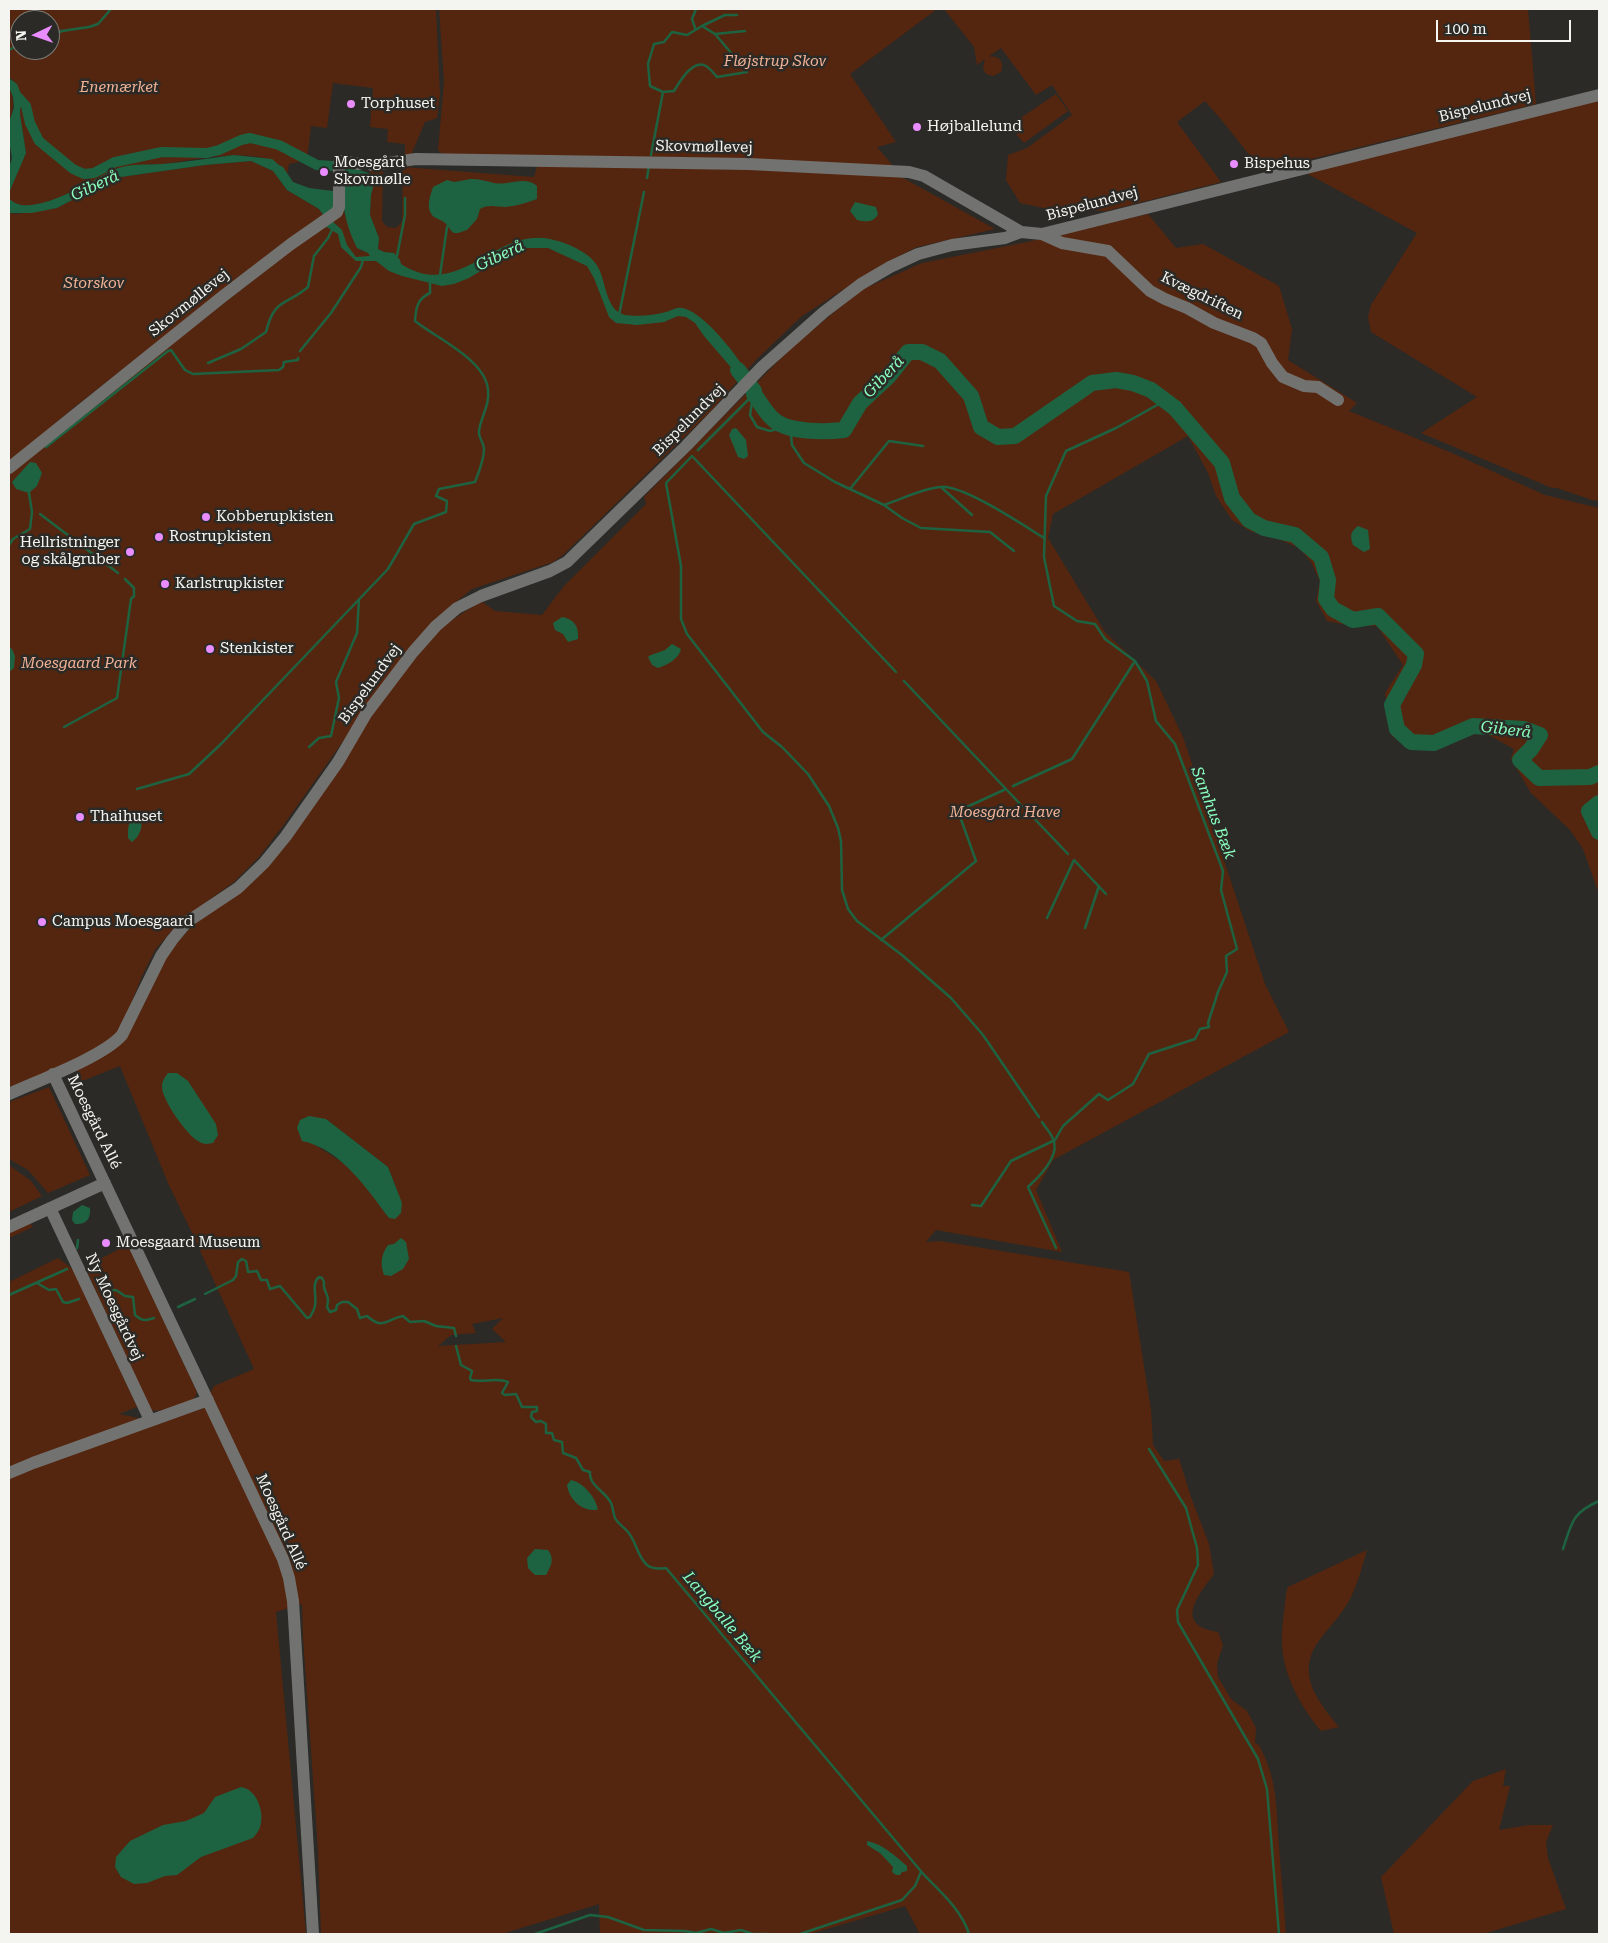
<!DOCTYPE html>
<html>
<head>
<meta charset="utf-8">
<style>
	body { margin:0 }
	#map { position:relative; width:1608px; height:1943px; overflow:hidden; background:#2b2a26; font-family:"Roboto Serif",serif }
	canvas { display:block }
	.frame { position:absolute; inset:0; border:10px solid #f4f4f1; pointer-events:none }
	.north { position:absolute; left:10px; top:10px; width:50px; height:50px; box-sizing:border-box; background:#2b2a26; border:1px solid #7b7b77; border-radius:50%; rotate:267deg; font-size:14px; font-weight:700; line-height:20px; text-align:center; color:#f4f4f1 }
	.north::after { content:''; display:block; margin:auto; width:18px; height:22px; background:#e98dfe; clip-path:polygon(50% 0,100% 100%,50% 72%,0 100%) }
	.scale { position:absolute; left:1436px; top:20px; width:135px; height:22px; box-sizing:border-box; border:2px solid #f4f4f1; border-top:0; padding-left:6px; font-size:15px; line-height:18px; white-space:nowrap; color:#f4f4f1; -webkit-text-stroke:4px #2b2a26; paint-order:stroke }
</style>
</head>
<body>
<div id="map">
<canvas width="1608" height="1943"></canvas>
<div class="frame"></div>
<div class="north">N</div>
<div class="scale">100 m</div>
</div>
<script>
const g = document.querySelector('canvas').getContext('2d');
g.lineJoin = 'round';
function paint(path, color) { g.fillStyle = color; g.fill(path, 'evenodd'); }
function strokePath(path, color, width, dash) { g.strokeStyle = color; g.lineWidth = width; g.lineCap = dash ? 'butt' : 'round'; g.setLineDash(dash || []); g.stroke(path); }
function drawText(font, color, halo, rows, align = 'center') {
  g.font = font + ' "Roboto Serif",serif'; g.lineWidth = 5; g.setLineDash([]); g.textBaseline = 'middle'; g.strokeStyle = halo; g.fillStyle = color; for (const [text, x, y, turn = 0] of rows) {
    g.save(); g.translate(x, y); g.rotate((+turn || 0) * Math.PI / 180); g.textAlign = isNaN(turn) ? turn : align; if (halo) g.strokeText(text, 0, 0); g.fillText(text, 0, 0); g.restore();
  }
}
paint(new Path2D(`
	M9,9H436L440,95L437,118L425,122L411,155H405V144L387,142L388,129L370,127L373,88L333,83L327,128L311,126L307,160L289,164L287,176C275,141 191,161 163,164C152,165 140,164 129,166C101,171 33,224 9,199V192L26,153L20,114L21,94L12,79L9,78ZM20,20H50V50H20Z
	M439,9H937L850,74L896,142L877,147L894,167L444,156L438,150L444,82Z
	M944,9H1528L1536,104L1262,171L1224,123L1205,101L1177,122L1221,182L1106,211L1048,209L1020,203L1006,180L1008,155L1027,148L1072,115L1052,85L1036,95L1001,48L988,57C998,55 1005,61 1001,72L993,76L986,74L983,68L985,59L977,65L974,47Z
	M9,87C15,100 14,109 9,122Z
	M1056,94L1068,111L1024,143L1009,126Z
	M1599,100V501L1592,500L1557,488H1552L1421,433L1477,397L1371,332L1368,317L1371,305L1417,233L1306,173Z
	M251,161L273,171L287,190L319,209L324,216L280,246L77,405L9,462V213L17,214L57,208L114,178L205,165Z
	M538,164L896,174L995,229L917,247L885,263L802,316L756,360L710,412L563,555L553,562L472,589L434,620L405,654L282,827L259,857L234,882L181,920L155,950L142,976L119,1033L103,1046L9,1090V475L33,453L343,210L361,251L394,253L384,252L378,249L379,238L370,215L371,195L374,183L369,173L371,171H383L382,221L387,227L396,228L402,222L403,167L534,177Z
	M1148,214L1176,248L1203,244L1279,286L1292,329L1288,360L1357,403L1349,411L1452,453L1545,495L1599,508V894L1583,849L1570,830L1531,793L1511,759L1514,749L1485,733L1470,735L1435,748L1415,750L1392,736L1385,693L1403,665L1377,626L1347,625L1327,621L1316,601L1320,581L1311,562L1299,548L1274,537L1252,532L1232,520L1216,496L1208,473L1188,436L1053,514L1048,538L1105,632L1156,681L1183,737L1265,984L1289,1032L1053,1160L1036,1190L1062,1252L936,1230L926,1242L940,1241L1129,1272L1151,1410L1153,1445L1164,1461L1179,1459L1192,1500L1209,1544L1214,1574C1205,1587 1178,1616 1203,1628C1207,1630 1213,1631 1218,1632L1223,1645L1217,1664L1218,1677L1231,1699L1247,1711L1256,1728L1255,1743L1259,1745C1278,1781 1276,1806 1279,1846C1281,1875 1284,1905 1286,1934H920L905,1906L810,1934H600L599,1904L502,1934H321L318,1850L303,1637L302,1604L276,1612L306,1934H9V1282L58,1258L74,1270L137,1407L119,1414L138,1418L143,1427L202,1409L214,1386L254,1369L193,1235L168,1183L120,1066L82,1081L75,1068L111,1051L163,962L177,943L193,925L234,896L396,682L440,628L481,601L495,611L542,615L564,586L646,504L644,497L791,348L861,290L922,263L1027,242ZM326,1119L388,1167L397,1190L389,1218L369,1190L348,1166L312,1143ZM503,1318L492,1329L506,1342L438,1346L451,1335L476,1333L472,1324Z
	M49,1087L90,1175L48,1193L28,1170L9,1159V1102Z
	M9,1165L31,1181L42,1196L9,1212Z
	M30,1223L33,1227L9,1238V1232Z
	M123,1247H129L197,1392L195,1397L192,1400C179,1405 164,1413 151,1410L86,1269L87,1266Z
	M1367,1550C1362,1567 1357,1586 1349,1601C1340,1617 1326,1630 1316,1645C1297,1676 1319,1703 1339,1727L1321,1731C1301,1707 1283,1675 1282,1644C1281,1627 1285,1609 1286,1593L1288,1587Z
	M1506,1769L1503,1786H1510L1499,1830L1529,1825H1553L1546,1842L1548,1858L1566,1909L1483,1934H1394L1381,1877L1473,1781Z`), '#55260f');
paint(new Path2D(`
	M9,78L17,84L21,94L20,114L26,153L9,193V168L12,158L9,140V122L14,108L13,97L9,87Z
	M234,155L272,159L279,165L283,167L293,182L309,188L333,191L336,196L334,209L324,216L319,209L287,190L273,171L251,161L205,165L114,178L57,208L32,213H9V198C27,222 93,180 113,170C129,163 146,165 162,164C186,162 210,158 234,155Z
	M342,165L369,173L374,183L371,195L370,215L379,238L378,249L384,252L394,253L400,260L401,264C459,302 495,227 550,239C565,242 587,251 596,264C607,279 604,310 625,315C637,317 655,315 666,312C670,311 673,309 677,308C698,304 738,356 747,373L741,379L704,336L695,323L686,317L678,316L664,322L637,325L616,323L609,317L594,278L587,266L548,248H525L512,252L469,278L454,284L442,286L402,276L389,271L376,261H356L341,247L338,234L325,226L332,221L342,230L347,245L356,257L370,256L368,253L357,248C342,217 342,198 342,165Z
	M471,179C479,179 486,181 494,183C509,186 524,175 537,186V199C527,203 515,206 505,207C496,207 489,204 480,209L477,219L467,230C451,236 454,233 445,223C442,220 437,219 434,217C425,209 430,197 433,187L447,180L454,182Z
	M855,202L876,207L878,214C874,223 865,222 857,220L850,211Z
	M736,428L746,440L748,456L744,459L738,457L729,435L732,429Z
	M30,462L36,463L42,473L37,486L29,493L16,489L12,482Z
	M1358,526L1368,530L1370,549L1364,552L1353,545C1350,536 1350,532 1358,526Z
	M562,617C574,619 579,626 578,639L568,642L563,634L555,630L553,623Z
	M672,644L681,649C679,659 667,665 658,668L652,665L648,657L651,655L665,650Z
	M9,647L12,649L15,656L14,668L9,672Z
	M135,817H141C143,827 140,836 132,842L128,838C128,830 127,822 135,817Z
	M168,1073H177L188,1081L216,1124L218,1135L213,1143C208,1144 204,1145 198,1141C187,1135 162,1100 162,1087C162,1081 165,1077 168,1073Z
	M309,1116L326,1119L388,1167L402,1203L401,1213L395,1219L389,1218C367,1189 341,1149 302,1141L297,1128L300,1120Z
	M82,1205L90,1208C91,1219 86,1225 75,1224L72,1220L73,1212Z
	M401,1238L406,1242L409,1259L403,1269L391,1276L384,1275C380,1264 381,1255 388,1245L394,1244Z
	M571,1480C584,1483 595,1497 598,1509L596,1510C581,1511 569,1499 567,1485Z
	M535,1549L548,1550C555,1559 551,1566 546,1575H535L528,1568L527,1558Z
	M241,1787C257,1789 265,1813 260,1827C259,1831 256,1834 253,1838L201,1857L177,1875L165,1876L147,1883L134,1884L121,1877L115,1867L116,1857L130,1841L163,1825L186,1821L204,1813L215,1797Z
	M867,1841C883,1844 895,1856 907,1866V1871L902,1872L900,1875H896L892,1872L893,1867L880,1853L867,1845Z`), '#1e6341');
strokePath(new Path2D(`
	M702,26L725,15H737
	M695,28L692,19L696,9
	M715,34L745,31
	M50,36L62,31L89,27L98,24L111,9
	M9,50L20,44
	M732,54L715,34L702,26L687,35L672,32L664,42L654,44L648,64L650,86L663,92L674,91C679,83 693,58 706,66C710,68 714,74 717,77L747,72
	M651,155L663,92
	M647,178L649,166
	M397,256L405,215V198
	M440,275L447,227
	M619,315L644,192
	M300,351L331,313L361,267L363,260
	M208,363L241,349L266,332C274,298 286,306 308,287L314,256L328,238L333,228
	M753,396L750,415L757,427L770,431L787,426
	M790,426L792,445L804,463L835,482L884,505C902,499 921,489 940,487C962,484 1023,525 1044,538
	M46,447L168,351L171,350L185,370L193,374L279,370L283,367L284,362L298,360V358
	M698,450L754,394
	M941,487L972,515
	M850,489L889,441L923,446
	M884,505L902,518L921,528L990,532L1014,551
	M40,514L118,573
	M9,545L13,539L30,529L32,512L29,493
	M896,672L692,456L666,483L681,566V619L687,634L763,732L782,747L808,774L829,806L838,828L841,841L842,890L848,909L857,921L902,955L951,998L983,1035L1039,1117
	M904,681L1022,806
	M64,727L117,698L131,599L134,596V588L125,579
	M309,747L319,738L331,736L339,698L336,682L357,633L359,599
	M1013,786L1072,759L1135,661
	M137,789L189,774L221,744L388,569L414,524L446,512L447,501L436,496L439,489L475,482C479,472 484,460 484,449C484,442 478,438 479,431C481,416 490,405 488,390C486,360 436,338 415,321C416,308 417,299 430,293V281
	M1029,813L1068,854
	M1047,918L1074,860L1106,894
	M1085,928L1099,886
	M881,940L976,861L958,811L1006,789
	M1042,1122C1045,1127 1051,1133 1053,1139C1061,1156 1039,1177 1028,1187L1056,1248
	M972,1205L981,1206L1011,1161L1055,1140L1063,1126L1099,1094L1108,1100L1133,1084L1149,1054L1195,1039L1200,1029L1209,1027L1208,1023L1218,992L1227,972L1226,956L1237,949L1221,890L1223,871L1175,744L1156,721L1147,681L1135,661L1105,639L1095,624L1077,621L1054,606L1044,557L1046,496L1066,451L1116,428L1166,400
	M77,1248L78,1240
	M37,1283L49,1290L56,1289L63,1302L67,1303L79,1299
	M100,1291L116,1290L125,1296L133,1297L135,1315C142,1321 145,1321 154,1318
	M205,1294L233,1280L236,1276L238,1262L242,1259L246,1261L248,1272L257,1271L261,1280H267L270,1289L280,1286L307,1318L310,1317C312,1313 315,1309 315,1305C317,1295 311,1284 319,1277L322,1278L324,1282C322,1293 331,1293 327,1307L330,1312L336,1310L337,1305L342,1302H348L357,1309L360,1318L367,1316C384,1331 386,1319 403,1316L410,1322L424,1321L436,1326L454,1328L456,1336
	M9,1295L67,1269
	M178,1307L195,1299
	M456,1346L461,1365L472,1371L470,1378L471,1380C483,1383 496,1377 508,1382L502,1393L505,1395L516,1394L522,1407H537V1411L532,1412L531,1417L536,1422L541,1421L546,1424V1433H552L554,1440L562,1442L563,1453L576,1458L583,1470L590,1472C589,1486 605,1491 611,1503C613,1507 613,1513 615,1518C618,1524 624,1527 628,1532C637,1543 637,1556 647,1565C652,1569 659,1569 666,1568L925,1876C942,1893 962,1911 969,1934
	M1149,1449L1186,1508L1197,1548L1198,1565L1177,1610L1178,1622L1258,1759L1267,1789L1279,1934
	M1563,1549C1572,1522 1572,1513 1599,1501
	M535,1934L590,1915L608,1917L644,1930L685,1931L696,1933L711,1929L724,1933L741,1930L753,1934H769
	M800,1934L902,1900L915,1886L921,1872`), '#1e6341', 2.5);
strokePath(new Path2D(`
	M18,97L26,106L30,123L39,141L73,169L84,174L94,173L115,162L162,152L207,153L219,150L241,140L250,138L279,145L317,165L333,166`), '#1e6341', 10);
strokePath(new Path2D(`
	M738,370L754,391V394C760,402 765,412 773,419C787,433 826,432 844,430L860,403L888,377L908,352H922L940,361L971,396L981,427L998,437L1015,436L1092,383L1116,380L1133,383L1151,390L1175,408L1222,463L1232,498L1249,520L1264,528L1295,535L1321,557L1328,580L1326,599L1333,609L1353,620L1378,616L1416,654L1414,665L1392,705L1397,729L1411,742L1434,743L1473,726L1524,729L1540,735L1531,749L1520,760L1539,778L1590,777L1599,773
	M1599,803L1589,811L1599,832`), '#1e6341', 16);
strokePath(new Path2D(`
	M372,165L416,159L749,164L909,172L924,176L1021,232
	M1042,234L1062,243L1108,251L1150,291L1165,299L1187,308L1214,323L1253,338L1261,343L1272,363L1283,377L1304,386L1318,387L1338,400
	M9,468L222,297L291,244L337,212L339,207V163L341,161L359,164
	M53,1074L283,1559L289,1578L293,1601L313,1934
	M9,1094C37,1081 103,1057 122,1035L161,956L172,940L187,922L238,888L264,863L286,836L338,762L366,714L413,652L436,626L457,608L481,596L550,571L567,562L686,446L762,367L824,312L861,284L890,267L918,254L952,245L1005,238L1021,232L1042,234L1599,95
	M50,1208L150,1420
	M9,1227L105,1183
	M9,1473L33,1463L208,1400`), '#727371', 12);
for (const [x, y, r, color] of [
	[351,104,5,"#e98dfe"],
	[917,127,5,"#e98dfe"],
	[1234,164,5,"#e98dfe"],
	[324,172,5,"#e98dfe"],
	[206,517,5,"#e98dfe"],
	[159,537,5,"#e98dfe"],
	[130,552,5,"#e98dfe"],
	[165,584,5,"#e98dfe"],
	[210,649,5,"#e98dfe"],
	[80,817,5,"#e98dfe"],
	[42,922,5,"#e98dfe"],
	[106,1243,5,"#e98dfe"]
]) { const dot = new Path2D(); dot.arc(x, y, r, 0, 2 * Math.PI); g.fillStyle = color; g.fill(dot); strokePath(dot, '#2b2a26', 2); }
drawText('italic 15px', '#f2b296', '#2b2a26', [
	["Fløjstrup Skov",775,62],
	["Enemærket",119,88],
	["Storskov",94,284],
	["Moesgaard Park",79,664],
	["Moesgård Have",1005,813]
]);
drawText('15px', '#f4f4f1', '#2b2a26', [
	["Torphuset",361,104],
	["Højballelund",927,127],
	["Moesgård",334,163],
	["Skovmølle",334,180],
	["Bispehus",1244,164],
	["Kobberupkisten",216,517],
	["Rostrupkisten",169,537],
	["Hellristninger",120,543,"right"],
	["og skålgruber",120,560,"right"],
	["Karlstrupkister",175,584],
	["Stenkister",220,649],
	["Thaihuset",90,817],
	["Campus Moesgaard",52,922],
	["Moesgaard Museum",116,1243]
], 'left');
drawText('15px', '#f4f4f1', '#2b2a26', [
	["Bispelundvej",1485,106,-14],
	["Skovmøllevej",704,147,1],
	["Bispelundvej",1092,204,-15],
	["Kvægdriften",1202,296,26],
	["Skovmøllevej",189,303,-39],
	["Bispelundvej",689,420,-45],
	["Bispelundvej",370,684,-54],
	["Moesgård Allé",94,1122,64],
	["Ny Moesgårdvej",114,1307,65],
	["Moesgård Allé",281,1522,66]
]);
drawText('italic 16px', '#89febe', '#2b2a26', [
	["Giberå",95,186,-25],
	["Giberå",500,256,-25],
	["Giberå",884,377,-47],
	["Giberå",1506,730,7],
	["Samhus Bæk",1213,813,69],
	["Langballe Bæk",722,1617,50]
]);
</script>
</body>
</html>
